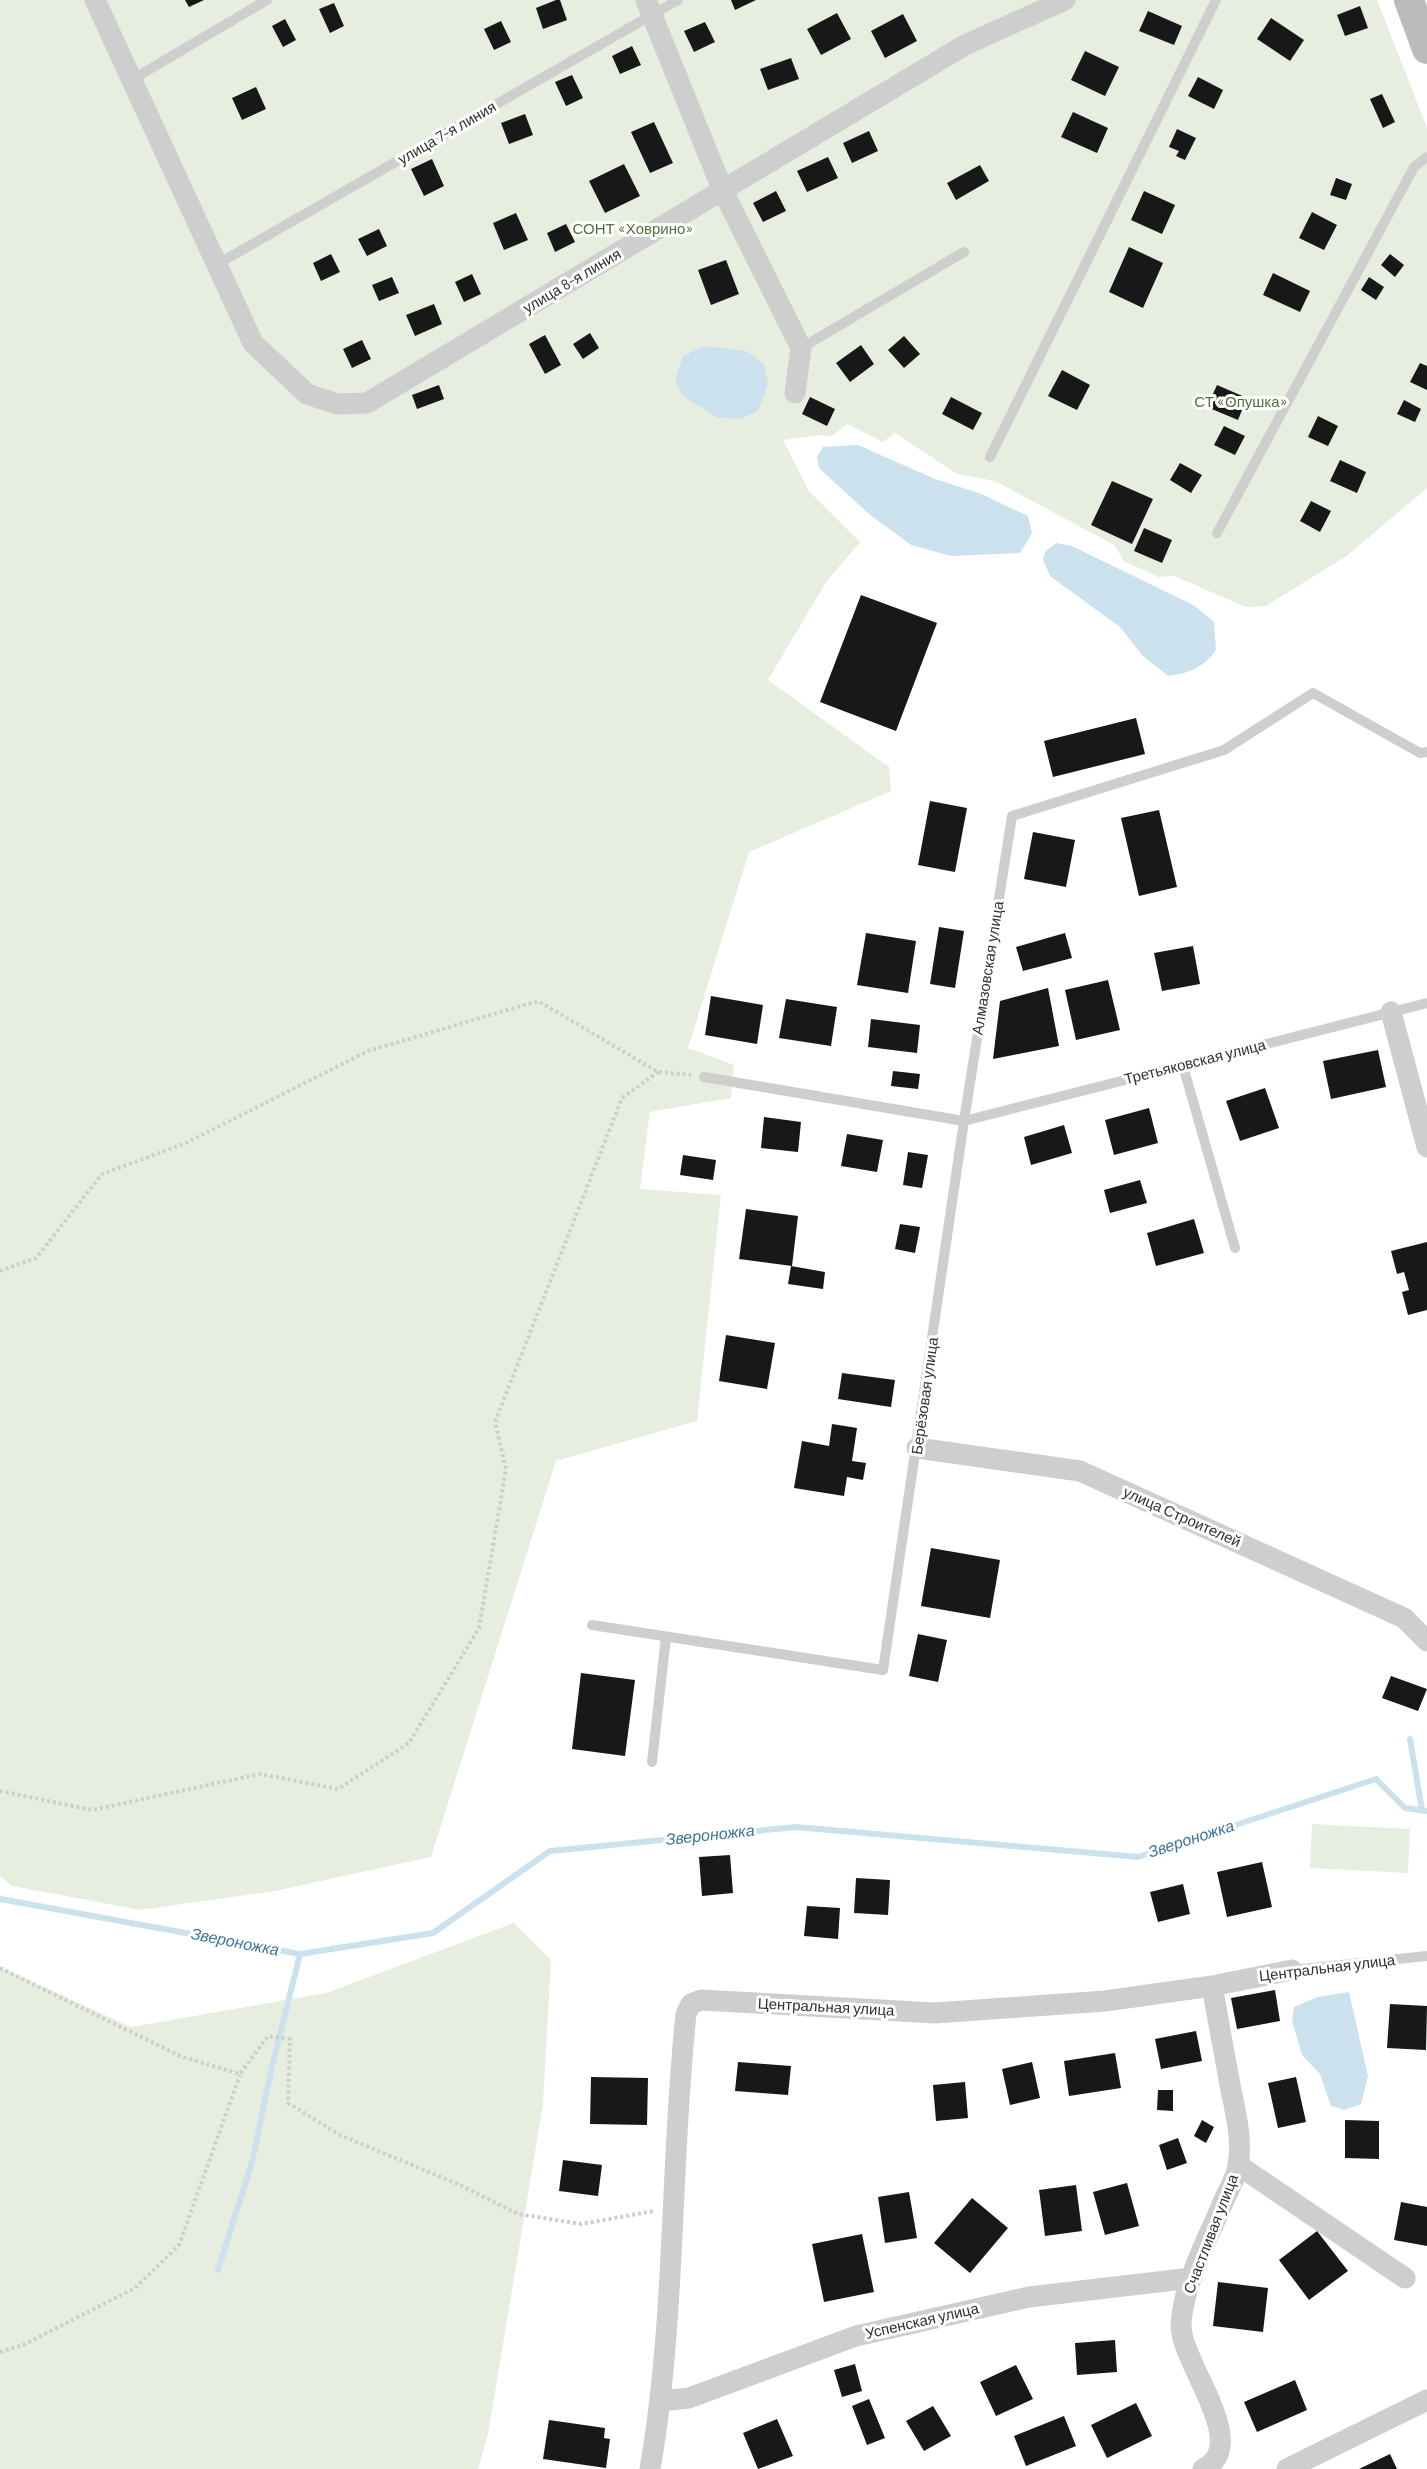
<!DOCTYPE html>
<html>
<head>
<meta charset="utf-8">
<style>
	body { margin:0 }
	canvas { display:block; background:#fff }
</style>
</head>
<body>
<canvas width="1427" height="2469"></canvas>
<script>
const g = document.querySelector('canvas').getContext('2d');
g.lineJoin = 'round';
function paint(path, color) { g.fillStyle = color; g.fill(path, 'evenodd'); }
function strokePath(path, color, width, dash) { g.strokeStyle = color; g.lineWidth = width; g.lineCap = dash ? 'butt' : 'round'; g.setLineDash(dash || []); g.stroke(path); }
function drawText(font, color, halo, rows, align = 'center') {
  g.font = font + ' Barlow,sans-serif'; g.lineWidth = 6; g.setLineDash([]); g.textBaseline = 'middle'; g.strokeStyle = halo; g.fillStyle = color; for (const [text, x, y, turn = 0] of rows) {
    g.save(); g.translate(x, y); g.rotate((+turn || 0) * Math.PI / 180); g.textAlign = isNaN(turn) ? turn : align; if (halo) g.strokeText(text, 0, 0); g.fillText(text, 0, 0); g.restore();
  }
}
paint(new Path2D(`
	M0,0H1377L1427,128V488L1348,555L1266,606L1246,607L1174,576L1158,577L1124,561L1114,545L995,481L957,474L895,433L883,442L847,424L832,436L819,435L783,440L809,491L860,542L826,582L768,680L889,767L891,791L749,852L688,1048L734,1065L731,1098L650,1112L640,1189L721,1195L697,1421L556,1461L431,1857L275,1891L140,1910L12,1886L0,1876Z
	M1312,1824L1410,1829L1408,1873L1310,1868Z
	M514,1923L551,1960L543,2104L488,2434L478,2469H0V1967L131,2027L326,1993Z`), '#e8eedf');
paint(new Path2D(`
	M705,346L746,351L764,364L768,384L758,411L740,419L718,418L683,396L675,380L683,356Z
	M858,445L935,479L979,493L1028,516L1032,533L1020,553L951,556L911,545L869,514L819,468L817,457L823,447Z
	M1056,543L1072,546L1195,606L1214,622L1216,650C1203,668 1190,673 1168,676L1142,655L1120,627L1050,576L1043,560L1045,552Z
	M1349,1992L1368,2076L1361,2104L1344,2110L1331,2106L1320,2074L1302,2055L1292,2021L1294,2007L1317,1997Z`), '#cbe1ee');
strokePath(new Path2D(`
	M1410,1739L1422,1810
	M0,1899L300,1954L433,1933L550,1851L796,1827L1138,1857L1376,1779L1405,1808L1427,1811
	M218,2270L252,2162L271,2071L300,1954`), '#cbe1ee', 6);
paint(new Path2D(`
	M185,0H204L189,7Z
	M556,0H560L567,20L543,29L536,8Z
	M731,0H756L735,10Z
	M334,3L344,26L330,33L319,9Z
	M1360,6L1368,28L1345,36L1337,15Z
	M1148,11L1182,26L1174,45L1139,31Z
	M837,13L851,39L821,55L807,29Z
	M903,14L917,41L885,58L871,31Z
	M1271,18L1304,40L1290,61L1257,39Z
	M285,19L296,40L283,47L272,26Z
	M501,21L511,42L494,50L484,29Z
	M705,22L715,42L694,52L684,31Z
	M632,46L641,65L620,74L612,56Z
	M1085,51L1119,67L1105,96L1071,80Z
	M791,58L799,79L768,90L760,69Z
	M572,75L583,98L566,106L555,82Z
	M1198,77L1223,90L1214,109L1188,96Z
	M256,87L266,109L242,120L232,98Z
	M1382,94L1395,122L1383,128L1370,99Z
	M1073,112L1108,128L1097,153L1061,137Z
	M525,114L533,135L509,144L501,123Z
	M654,122L673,163L650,173L631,132Z
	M1177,129L1196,138L1185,160L1176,156L1179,151L1169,147Z
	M869,131L878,151L852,163L843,143Z
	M828,157L838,178L807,192L797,171Z
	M432,159L444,186L424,196L411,169Z
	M624,164L640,196L605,213L589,181Z
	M980,165L989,181L956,200L947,183Z
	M1336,178L1352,184L1346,200L1330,195Z
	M776,191L786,211L763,222L753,203Z
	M1144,191L1175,205L1162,234L1131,220Z
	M1312,212L1337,225L1324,250L1299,238Z
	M516,213L528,240L504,250L493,223Z
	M566,224L575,242L555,252L547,233Z
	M379,229L387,246L367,256L358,239Z
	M1129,247L1163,263L1143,308L1109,292Z
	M331,254L340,272L321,281L313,263Z
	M1390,254L1404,265L1395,277L1381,265Z
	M726,260L739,294L711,305L698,270Z
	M1273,273L1310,291L1300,312L1263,295Z
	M472,274L481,294L464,302L455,282Z
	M392,277L399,293L379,301L372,285Z
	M1369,277L1384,287L1376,300L1361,290Z
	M434,304L442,324L415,336L406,315Z
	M590,333L599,348L583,359L573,344Z
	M545,335L561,365L545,374L529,344Z
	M904,336L920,354L904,368L888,350Z
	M362,340L371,359L352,368L343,349Z
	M861,345L874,364L850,382L836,363Z
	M1420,363L1427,366V390L1410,382Z
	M1062,370L1090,385L1077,410L1048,396Z
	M439,385L444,399L417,409L412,395Z
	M1217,385L1247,398L1238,420L1207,407Z
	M810,397L835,409L827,426L802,414Z
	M951,397L982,413L973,430L942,414Z
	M1404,400L1421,409L1415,422L1397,414Z
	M1318,416L1338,426L1328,446L1308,437Z
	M1224,426L1245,436L1235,455L1214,445Z
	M1340,460L1366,472L1357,493L1330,481Z
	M1180,463L1202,475L1191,493L1170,480Z
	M1112,481L1153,499L1132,544L1091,525Z
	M1311,501L1331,511L1320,532L1300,521Z
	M1144,528L1172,540L1162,563L1134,551Z
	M861,595L937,623L896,731L820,702Z
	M1136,718L1145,754L1053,777L1044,741Z
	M930,801L967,808L955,872L918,865Z
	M1159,810L1177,887L1139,896L1121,818Z
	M1033,832L1075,840L1066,887L1024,879Z
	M939,927L964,931L955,988L930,984Z
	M866,933L916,941L908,993L857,985Z
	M1065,933L1072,958L1023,971L1016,947Z
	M1193,946L1200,984L1162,991L1154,953Z
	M1108,980L1120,1030L1076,1040L1065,990Z
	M1048,988L1059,1046L993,1059L1000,1001Z
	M711,996L763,1005L757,1044L705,1035Z
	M786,999L837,1007L831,1046L779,1038Z
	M871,1019L920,1025L917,1053L868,1047Z
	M1378,1050L1386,1087L1331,1099L1323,1061Z
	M893,1071L920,1074L918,1089L891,1086Z
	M1265,1088L1279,1128L1240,1141L1226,1101Z
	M1149,1108L1158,1143L1114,1155L1105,1120Z
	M764,1117L801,1122L798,1152L761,1148Z
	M1064,1125L1072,1153L1031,1165L1024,1137Z
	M847,1134L883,1140L877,1172L841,1166Z
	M908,1152L928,1155L922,1188L903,1185Z
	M683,1155L716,1160L713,1180L680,1175Z
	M1140,1180L1147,1203L1110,1213L1104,1190Z
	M746,1209L798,1216L792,1266L739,1259Z
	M1194,1219L1204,1253L1156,1266L1147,1233Z
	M900,1224L920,1227L915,1253L895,1249Z
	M1427,1242V1310L1408,1315L1402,1292L1409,1290L1404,1272L1397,1274L1391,1251Z
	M791,1266L825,1272L823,1289L788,1284Z
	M726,1335L775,1343L767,1389L719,1381Z
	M842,1373L895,1380L891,1407L838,1399Z
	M832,1424L857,1428L852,1461L866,1463L863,1480L847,1477L844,1496L794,1488L802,1441L829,1446Z
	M931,1548L1000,1560L990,1618L921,1606Z
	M918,1634L947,1640L938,1682L909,1676Z
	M581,1673L635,1680L625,1756L572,1749Z
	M1391,1676L1427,1689L1418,1711L1382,1698Z
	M730,1855L733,1893L702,1896L699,1857Z
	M1262,1862L1272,1907L1227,1917L1217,1872Z
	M856,1878L890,1880L888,1915L854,1913Z
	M1183,1884L1190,1914L1158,1922L1150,1892Z
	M807,1906L840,1908L838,1939L804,1936Z
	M1275,1990L1280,2021L1237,2029L1231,1998Z
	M1390,2004L1427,2006L1426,2050L1387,2048Z
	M1196,2031L1202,2061L1161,2069L1155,2039Z
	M1115,2053L1121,2088L1069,2096L1064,2061Z
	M738,2062L791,2066L788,2095L735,2091Z
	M1032,2062L1040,2098L1010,2105L1002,2069Z
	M591,2077L648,2078L647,2125L590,2124Z
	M1296,2077L1306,2122L1278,2128L1268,2083Z
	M965,2082L968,2118L936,2121L933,2085Z
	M1158,2090H1173V2111L1157,2110Z
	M1202,2120L1214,2127L1206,2143L1194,2136Z
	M1345,2120L1379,2121V2159L1345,2158Z
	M1178,2138L1187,2163L1167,2170L1159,2145Z
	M563,2160L602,2165L598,2196L559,2191Z
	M1127,2183L1139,2226L1105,2235L1093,2192Z
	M1076,2185L1082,2231L1045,2236L1039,2190Z
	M909,2192L917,2238L885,2243L878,2197Z
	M972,2198L1008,2228L970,2273L934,2243Z
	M1401,2202L1427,2207V2246L1394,2240Z
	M1317,2231L1348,2271L1309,2300L1279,2260Z
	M862,2234L874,2292L824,2302L812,2244Z
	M1218,2282L1268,2288L1263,2332L1213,2326Z
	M1115,2340L1117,2372L1077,2375L1075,2343Z
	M855,2364L862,2391L842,2397L834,2370Z
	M1016,2365L1033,2399L996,2416L980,2382Z
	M1295,2380L1307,2410L1257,2432L1244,2402Z
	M869,2399L885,2438L867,2445L852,2406Z
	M1136,2403L1152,2436L1107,2458L1091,2425Z
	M933,2406L951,2436L924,2451L906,2421Z
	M1064,2416L1076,2446L1026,2466L1014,2436Z
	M777,2419L793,2456L758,2469L743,2433Z
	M549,2420L605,2428L604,2438L610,2439L606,2468L543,2459Z
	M1390,2454L1397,2469H1359Z`), '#181818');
strokePath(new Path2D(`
	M0,1271L36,1258L102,1174L186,1143L368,1051L538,1001L658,1072L691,1075
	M0,1791L92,1810L260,1774L338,1789L409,1743L479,1628L506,1469L495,1422L622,1098L658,1072
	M0,1968L180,2056L240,2074L268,2036L290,2039L288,2103L340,2135L460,2185L518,2214L581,2224L654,2211
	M0,2352L23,2345L135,2288L179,2245L240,2075`), '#cecece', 4, [3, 3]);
strokePath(new Path2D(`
	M133,79L267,0
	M216,265L678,0
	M801,348L964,252
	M990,457L1216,0
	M1217,533L1414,167L1427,157
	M1183,1066L1235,1248
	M704,1077L964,1121L1427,1003
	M592,1625L883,1670L964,1121L1012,816L1224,750L1313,693L1420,753L1427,752
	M652,1762L666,1637
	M1292,1970L1427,1956`), '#cecece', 10);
strokePath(new Path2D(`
	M95,0L253,343L307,394L337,404L367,403L965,45L1065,0
	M646,0L723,191L801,348L795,393
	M1391,1012L1427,1147
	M917,1448L1080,1471L1404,1618L1427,1641
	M1238,2165L1405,2278
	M661,2401L689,2398L856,2336L1029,2297L1192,2278
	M650,2469C676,2319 670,2165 686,2014L691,2004L701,2000L935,2013L1105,2001L1212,1986L1292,1970
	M1203,2469C1253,2445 1179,2361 1181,2324C1184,2281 1208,2239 1224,2200C1229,2189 1236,2178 1238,2166C1243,2140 1235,2110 1230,2085C1224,2052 1218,2019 1212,1986
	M1287,2469L1427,2400`), '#cecece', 21);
strokePath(new Path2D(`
	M1409,0L1427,49`), '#bbb', 30);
drawText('15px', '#313131', '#fff', [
	["улица 7-я линия",447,133,-30],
	["улица 8-я линия",572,281,-31],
	["Алмазовская улица",988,968,-81],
	["Третьяковская улица",1195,1062,-14],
	["Берёзовая улица",925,1396,-82],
	["улица Строителей",1182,1517,24],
	["Центральная улица",1327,1968,-7],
	["Центральная улица",826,2007,3],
	["Счастливая улица",1211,2234,-69],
	["Успенская улица",922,2321,-13]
]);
drawText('15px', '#556f3c', '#fff', [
	["СОНТ «Ховрино»",633,229],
	["СТ «Опушка»",1241,402]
]);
drawText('italic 16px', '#3b7697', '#fff', [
	["Звероножка",710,1835,-6],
	["Звероножка",1191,1839,-18],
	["Звероножка",235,1942,11]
]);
</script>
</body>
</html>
